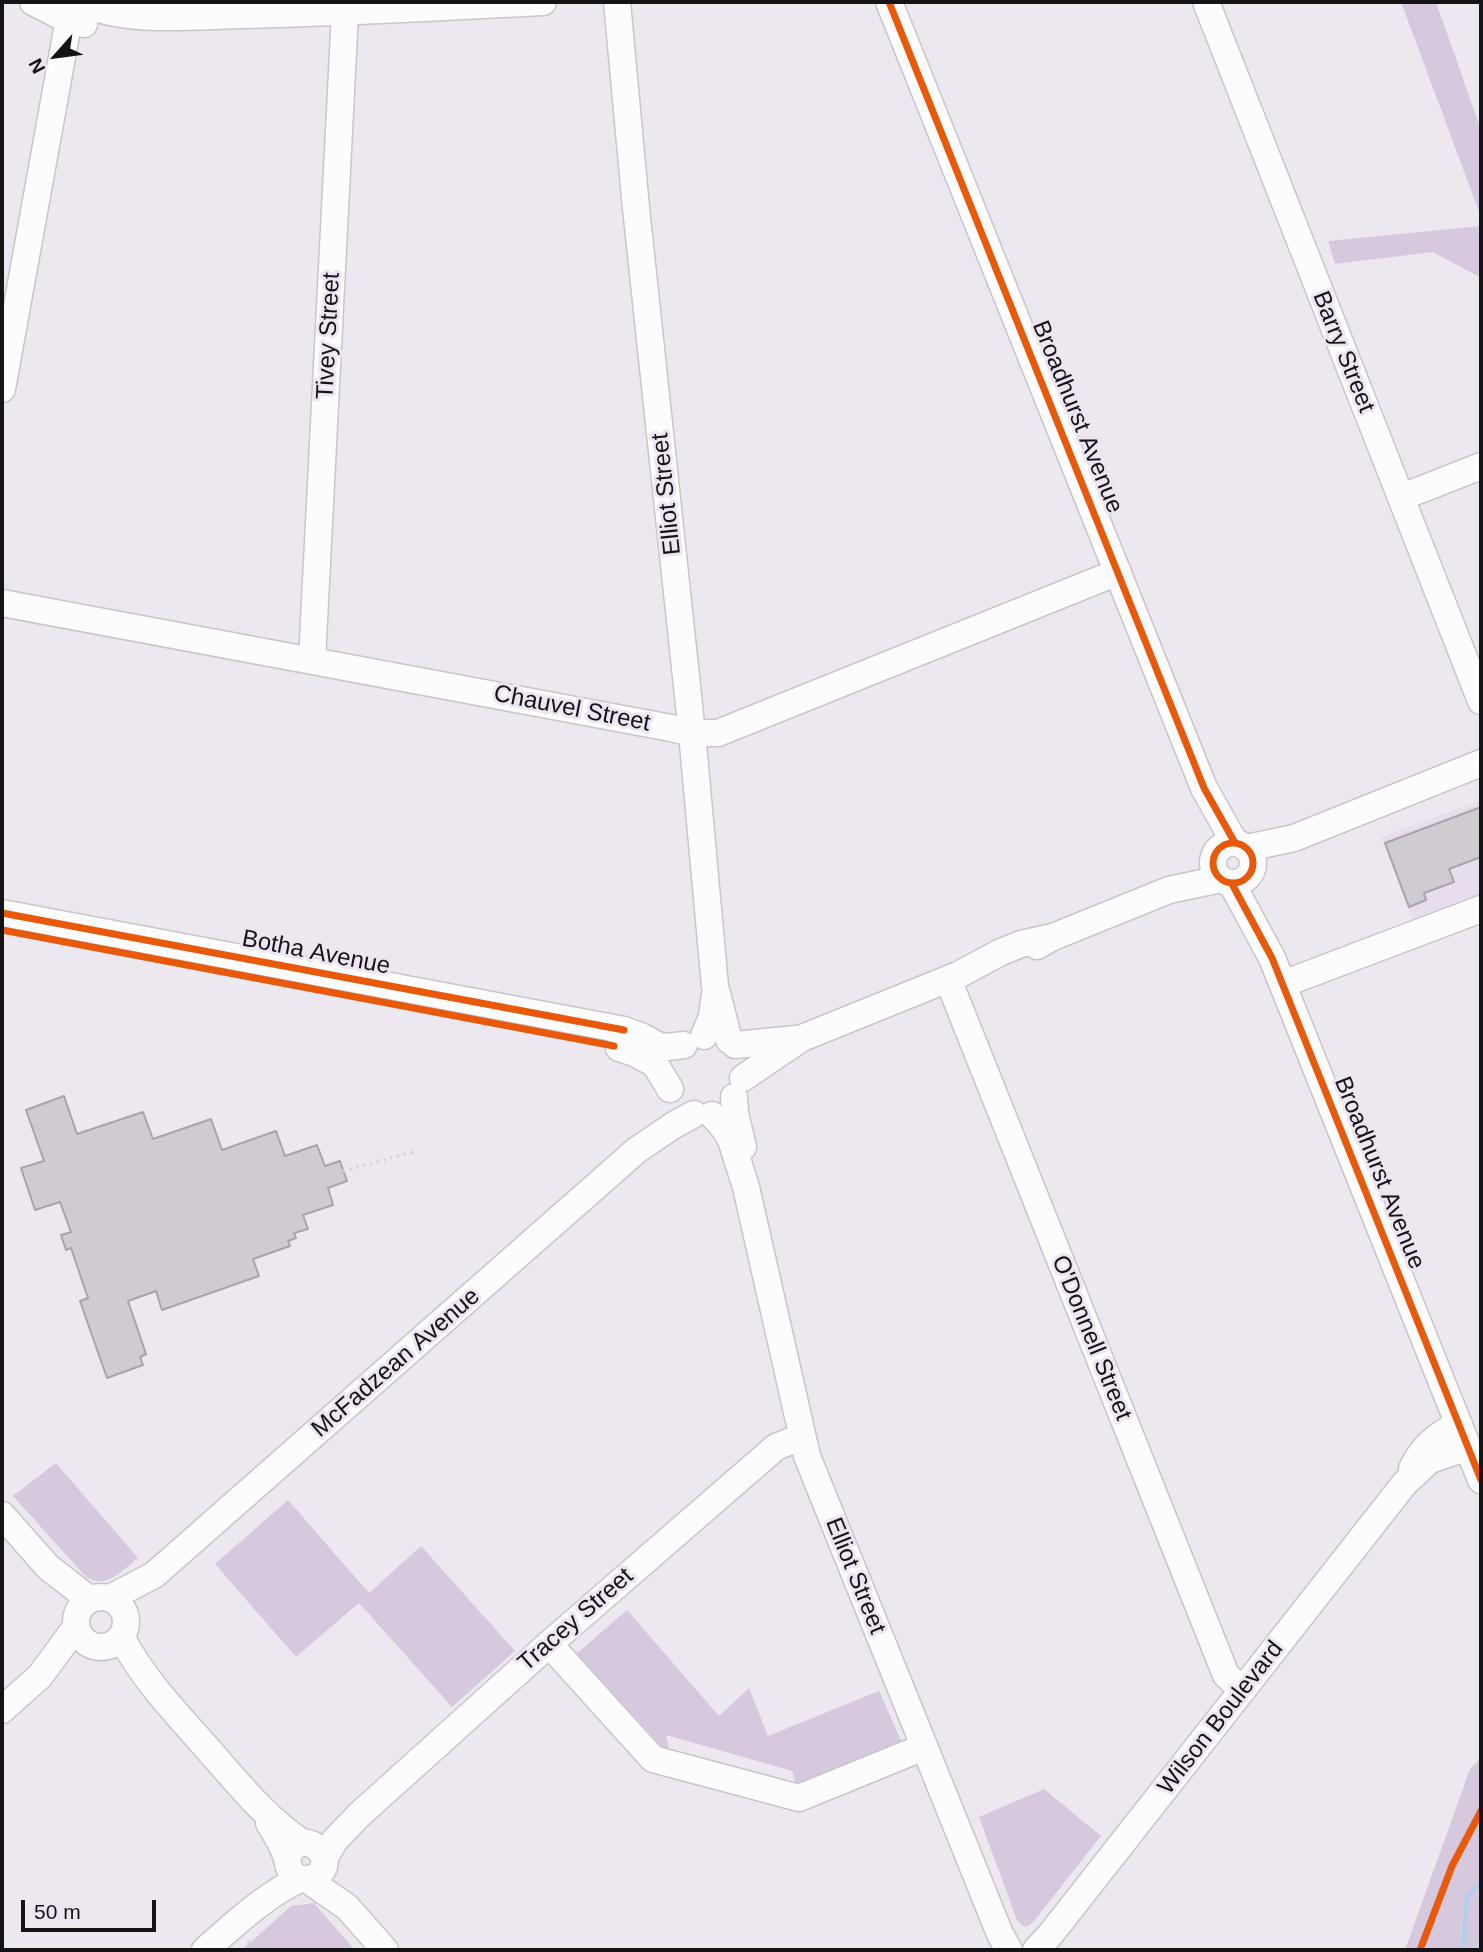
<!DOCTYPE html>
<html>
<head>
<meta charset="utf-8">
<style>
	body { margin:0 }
	#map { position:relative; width:1483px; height:1952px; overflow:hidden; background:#ede8ef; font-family:Helvetica,sans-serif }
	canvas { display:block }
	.frame { position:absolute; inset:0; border:4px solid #161317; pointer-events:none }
	.north { position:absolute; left:21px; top:21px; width:70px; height:70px; -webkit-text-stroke:5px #eee5f2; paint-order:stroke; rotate:242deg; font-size:19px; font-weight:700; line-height:28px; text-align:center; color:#161317 }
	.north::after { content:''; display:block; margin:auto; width:24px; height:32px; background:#161317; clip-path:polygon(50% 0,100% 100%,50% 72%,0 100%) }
	.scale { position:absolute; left:21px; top:1900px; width:135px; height:32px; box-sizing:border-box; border:4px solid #161317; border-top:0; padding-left:9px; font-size:21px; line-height:24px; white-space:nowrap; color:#161317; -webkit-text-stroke:5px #eee5f2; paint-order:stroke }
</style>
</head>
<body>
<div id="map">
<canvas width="1483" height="1952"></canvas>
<div class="frame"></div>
<div class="north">N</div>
<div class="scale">50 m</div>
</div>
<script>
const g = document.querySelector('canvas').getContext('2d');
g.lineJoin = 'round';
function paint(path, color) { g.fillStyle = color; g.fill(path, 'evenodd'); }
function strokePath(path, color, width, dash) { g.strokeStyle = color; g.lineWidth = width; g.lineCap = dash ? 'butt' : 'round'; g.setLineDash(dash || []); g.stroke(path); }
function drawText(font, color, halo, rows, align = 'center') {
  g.font = font + ' Helvetica,sans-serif'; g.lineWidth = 6; g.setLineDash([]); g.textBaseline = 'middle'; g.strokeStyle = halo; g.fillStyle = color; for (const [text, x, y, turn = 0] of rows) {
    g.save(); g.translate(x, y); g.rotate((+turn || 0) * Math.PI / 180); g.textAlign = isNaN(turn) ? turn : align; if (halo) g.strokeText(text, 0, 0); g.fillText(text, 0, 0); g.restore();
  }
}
paint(new Path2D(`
	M1481,800V902L1415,927L1381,837Z`), '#e7ddec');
paint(new Path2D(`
	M1401,2H1436L1481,130V217Z
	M1481,226V278L1433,252L1335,264L1328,241Z
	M56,1463L138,1558C122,1570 106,1591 85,1576L13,1496Z
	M288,1500L369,1593L421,1546L515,1651L452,1707L359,1603L296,1657L215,1564Z
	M627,1610L719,1716L749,1688L768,1736L879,1691L904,1747L798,1791L792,1771L666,1735L670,1752L665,1750L576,1654Z
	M1481,1758V1950H1405L1470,1769Z
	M1044,1789L1101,1836L1034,1921L1027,1927L1022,1925L1017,1920L979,1817Z
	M314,1903L355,1950H242L291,1906Z`), '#d6c8dd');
strokePath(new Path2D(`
	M1461,1950L1464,1943L1467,1897L1481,1882`), '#b8ccec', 5);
const building = new Path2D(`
	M1481,807V857L1449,869L1454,882L1424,893L1426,900L1409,907L1385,843Z
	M64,1096L77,1134L143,1112L153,1139L211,1119L222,1150L276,1131L285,1156L317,1145L325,1166L340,1161L347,1181L328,1188L333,1205L303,1215L308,1229L294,1233L296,1238L288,1241L290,1246L253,1259L259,1276L162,1310L156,1291L128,1301L146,1354L140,1357L143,1365L107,1378L80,1301L88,1298L71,1248L66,1250L61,1235L71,1232L60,1202L35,1210L21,1168L44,1161L26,1110Z`);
paint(building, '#cfcbd1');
strokePath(building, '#a8a4aa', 2);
const minor = new Path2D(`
	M33,2L68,20L84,24
	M79,2C127,24 192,16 243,15C343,13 443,7 543,2
	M617,2L636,208L692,733L715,986L729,1040
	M889,2L1204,788L1235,843
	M1206,2L1481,701
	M2,389L72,2
	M1402,497L1481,466
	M2,603L671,728L692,733H718L1118,572
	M312,660L345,13
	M1213 863a20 20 0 1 1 40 0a20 20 0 1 1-40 0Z
	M1247,848L1294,838L1481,763
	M1232,884L1272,958L1481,1480
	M2,913L624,1030L643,1037L659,1046L667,1047L684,1045
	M1037,946L1053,937L1169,890L1221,879
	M948,979L1226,1675L1243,1690
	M1283,984L1481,909
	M704,1036L712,1016L715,994
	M735,1045L796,1039
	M619,1048L634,1053L655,1064L670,1089
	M743,1078L802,1038L958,975L1001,952L1021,944L1053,937
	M734,1097L735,1113L743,1147
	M712,1115L724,1128L731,1140L746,1187L807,1456L1000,1934L1009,1950
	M1412,1469C1422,1447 1437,1435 1459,1424
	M2,1515L48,1567L89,1599
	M76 1622a25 25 0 1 1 50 0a25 25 0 1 1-50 0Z
	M110,1598L154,1575L637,1150L674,1125L694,1114
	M121,1637C144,1680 175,1712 207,1748C237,1782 265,1818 303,1843
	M549,1644L653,1759L799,1798L924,1747
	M2,1710L40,1676L76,1627
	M269,1823C276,1834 283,1846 287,1858C288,1863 288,1869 292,1873C294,1876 298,1878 301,1879C307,1880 312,1879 317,1876C342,1856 298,1823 287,1859
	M324,1859L335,1840L359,1815L549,1644L776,1447L801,1437
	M308,1880L347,1907L385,1950
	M205,1950C235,1924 264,1896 300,1879
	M1036,1950L1050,1935L1405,1483L1430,1460L1468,1447`);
strokePath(minor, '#c9c5cb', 29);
strokePath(new Path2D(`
	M343,1171L413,1152
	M248,1941L256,1950`), '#d4d2d5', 3.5, [2, 5]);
strokePath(minor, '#fcfcfd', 26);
strokePath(new Path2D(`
	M889,2L1204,788L1235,843
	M1213 863a20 20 0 1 1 40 0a20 20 0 1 1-40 0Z
	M1232,884L1272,958L1481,1480
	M2,913L624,1030
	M2,930L614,1046
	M1420,1950L1452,1866L1481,1811`), '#e8590c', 7);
drawText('24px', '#161317', '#eee5f2', [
	["Tivey Street",329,336,-87],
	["Barry Street",1343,352,68],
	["Broadhurst Avenue",1077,417,68],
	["Elliot Street",667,494,-96],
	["Chauvel Street",572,709,11],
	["Botha Avenue",316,953,11],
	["Broadhurst Avenue",1379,1173,68],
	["O'Donnell Street",1091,1338,68],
	["McFadzean Avenue",396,1363,-41],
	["Elliot Street",855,1576,68],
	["Tracey Street",576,1620,-41],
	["Wilson Boulevard",1221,1718,-52]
]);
</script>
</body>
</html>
